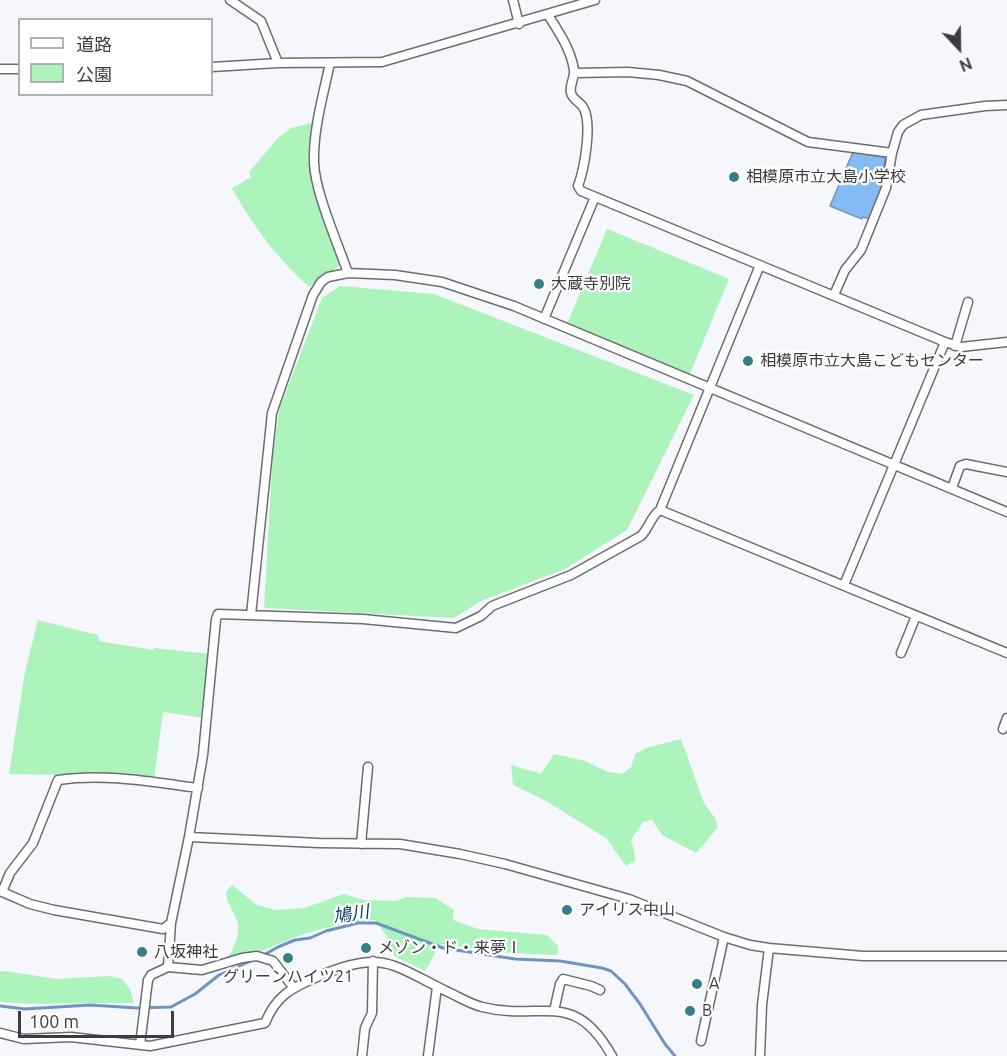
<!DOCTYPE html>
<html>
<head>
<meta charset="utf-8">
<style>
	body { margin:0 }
	#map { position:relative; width:1007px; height:1056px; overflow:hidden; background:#f5f7fd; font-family:Ubuntu,"Noto Sans JP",sans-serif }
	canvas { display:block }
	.legend { position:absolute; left:18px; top:18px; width:195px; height:78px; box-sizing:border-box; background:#fff; border:2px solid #b1b1b2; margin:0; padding:8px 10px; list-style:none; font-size:18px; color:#3b3c3e }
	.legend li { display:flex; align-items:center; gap:12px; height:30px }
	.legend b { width:30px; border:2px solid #b1b1b2 }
	.north { position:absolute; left:929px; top:18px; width:60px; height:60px; -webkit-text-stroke:4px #fff; paint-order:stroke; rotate:158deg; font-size:16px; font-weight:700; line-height:24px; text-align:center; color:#3b3c3e }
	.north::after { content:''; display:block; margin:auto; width:21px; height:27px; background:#3b3c3e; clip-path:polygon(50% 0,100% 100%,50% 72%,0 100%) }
	.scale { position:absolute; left:18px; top:1011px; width:156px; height:27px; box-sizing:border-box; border:3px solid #3b3c3e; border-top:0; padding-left:8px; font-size:18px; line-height:21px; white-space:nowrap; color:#3b3c3e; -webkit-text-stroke:4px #fff; paint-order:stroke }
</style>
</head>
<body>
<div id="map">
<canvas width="1007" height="1056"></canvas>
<ul class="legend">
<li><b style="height:8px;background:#fff"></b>道路</li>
<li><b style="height:16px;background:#acf3bc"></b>公園</li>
</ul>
<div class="north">N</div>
<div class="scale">100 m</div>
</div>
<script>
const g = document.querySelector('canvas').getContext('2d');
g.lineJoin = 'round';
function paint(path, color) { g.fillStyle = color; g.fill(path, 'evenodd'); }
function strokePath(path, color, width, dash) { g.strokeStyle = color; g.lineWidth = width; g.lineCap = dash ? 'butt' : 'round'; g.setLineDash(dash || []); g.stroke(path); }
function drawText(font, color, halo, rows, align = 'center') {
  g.font = font + ' Ubuntu,"Noto Sans JP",sans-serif'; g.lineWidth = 4.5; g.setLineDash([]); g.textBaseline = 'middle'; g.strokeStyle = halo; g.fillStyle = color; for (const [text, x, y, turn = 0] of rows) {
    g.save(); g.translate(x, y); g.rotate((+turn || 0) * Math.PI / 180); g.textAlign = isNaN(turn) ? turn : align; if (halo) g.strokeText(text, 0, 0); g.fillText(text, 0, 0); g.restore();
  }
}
paint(new Path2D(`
	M312,123L308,156L310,173L340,264C334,273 319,277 309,287C278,259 252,225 232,188L251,177L249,172L278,138L291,128Z
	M607,229L729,279L690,374L567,324Z
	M340,286L434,294L694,395L627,530L565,569L481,601L454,618L264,608L273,450L280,407L322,298Z
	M38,620L98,635L99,641L154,650V648L209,654L204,718L163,712L154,780L77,773L62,775L9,774L25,672Z
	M681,739L704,803L715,818L718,827L696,853L662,835L652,820L643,822L631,840L636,860L626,866L606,838L546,801L513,785L511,765L541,774L554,754L585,761L608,772L622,774L631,767L635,754L646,748Z
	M232,885L257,905L276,910L304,908L344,894L364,900L396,901L407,897L435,898L454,910L453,920L478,929L547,935L558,946V955L510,953L440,944L425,971L394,956L388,938L375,920C328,923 283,939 241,962L228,958C235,945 243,931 235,915C230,906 227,903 226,892Z
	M5,971L57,979L109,976L122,979L130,989L134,1003C89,1002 45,1006 0,1002V972Z`), '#acf3bc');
const water = new Path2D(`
	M853,152L884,157L885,159L882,186L869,219L863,217L862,219L830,206Z`);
paint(water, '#85bbf5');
strokePath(water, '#6f95be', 1.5);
strokePath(new Path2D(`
	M262,956L278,947L295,940L310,938L326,931L358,923H376L443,948L515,959L560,961L602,968L611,971L625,984L640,1004L665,1044L675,1056
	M0,1006L25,1009L90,1005L137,1008L171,1007L195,994L219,975L253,960`), '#6f95be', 3);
const street = new Path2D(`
	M230,0L261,21L278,63
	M513,0L519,24
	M548,15C559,32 571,50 574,70C575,78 569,85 571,93C573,100 580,102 583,107C593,123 584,170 578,186L581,191L945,342L844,585
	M330,63C323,96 313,130 314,163C315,192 338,244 348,273
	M212,67L278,63L382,62L595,0
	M0,69H20
	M575,73L628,72L659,75L687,81L808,142L892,153
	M834,295L845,270L861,250L886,188L892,153L898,132L903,125L921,115L985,106L1007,105
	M544,319L595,197
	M945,342L961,347L1007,342
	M955,346L968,302
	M952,488L960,466L966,464L1007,472
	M660,510L760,265
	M251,615L272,413L313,295L321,282L328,277L348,273L395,275L442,282L514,306L1007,512
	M901,653L916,616
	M1003,729L1007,718
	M189,837L203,755L216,619L218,614L363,619L456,628L481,616L492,606L571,575L641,536C649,528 651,516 660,510L1007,653
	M361,844L368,767
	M0,891L30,904L54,910L163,929L171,923L189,837L319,843L400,844L460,854L505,864L629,899L724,937L750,945L769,948L863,956H1007
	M2,892L10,873L33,843L58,780C105,773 152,782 198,788
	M168,967L202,970L242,958L257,956L273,961L293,987
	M554,1011L560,984L563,979L591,986L600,990
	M0,1033L24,1039L71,1037L150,1046L265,1023C276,996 291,988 317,977C382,949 391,964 448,992C459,997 470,1004 482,1007C542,1022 573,987 612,1056
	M701,1041L724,937
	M140,1045L148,980L151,975L168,967L171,923
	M362,1056L365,1028L372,1013L373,961
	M428,1056L437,987
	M760,1056L762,1005L769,948`);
strokePath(street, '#6c6d72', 11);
strokePath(street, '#fff', 8);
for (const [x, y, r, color] of [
	[734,177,6,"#387e8a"],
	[539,284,6,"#387e8a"],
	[748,361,6,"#387e8a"],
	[567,910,6,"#387e8a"],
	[366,948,6,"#387e8a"],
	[142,952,6,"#387e8a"],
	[288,958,6,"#387e8a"],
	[697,984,6,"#387e8a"],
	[690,1011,6,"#387e8a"]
]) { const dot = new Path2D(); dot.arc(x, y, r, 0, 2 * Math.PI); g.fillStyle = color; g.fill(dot); strokePath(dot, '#fff', 2); }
drawText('16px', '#3b3c3e', '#fff', [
	["相模原市立大島小学校",746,177],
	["大蔵寺別院",551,284],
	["相模原市立大島こどもセンター",760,361],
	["アイリス中山",579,910],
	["メゾン・ド・来夢Ⅰ",378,948],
	["八坂神社",154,952],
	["グリーンハイツ21",288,977,"center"],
	["A",709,984],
	["B",702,1011]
], 'left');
drawText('italic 18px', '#0c3e6c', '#fff', [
	["鳩川",351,914,-9]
]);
</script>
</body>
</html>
